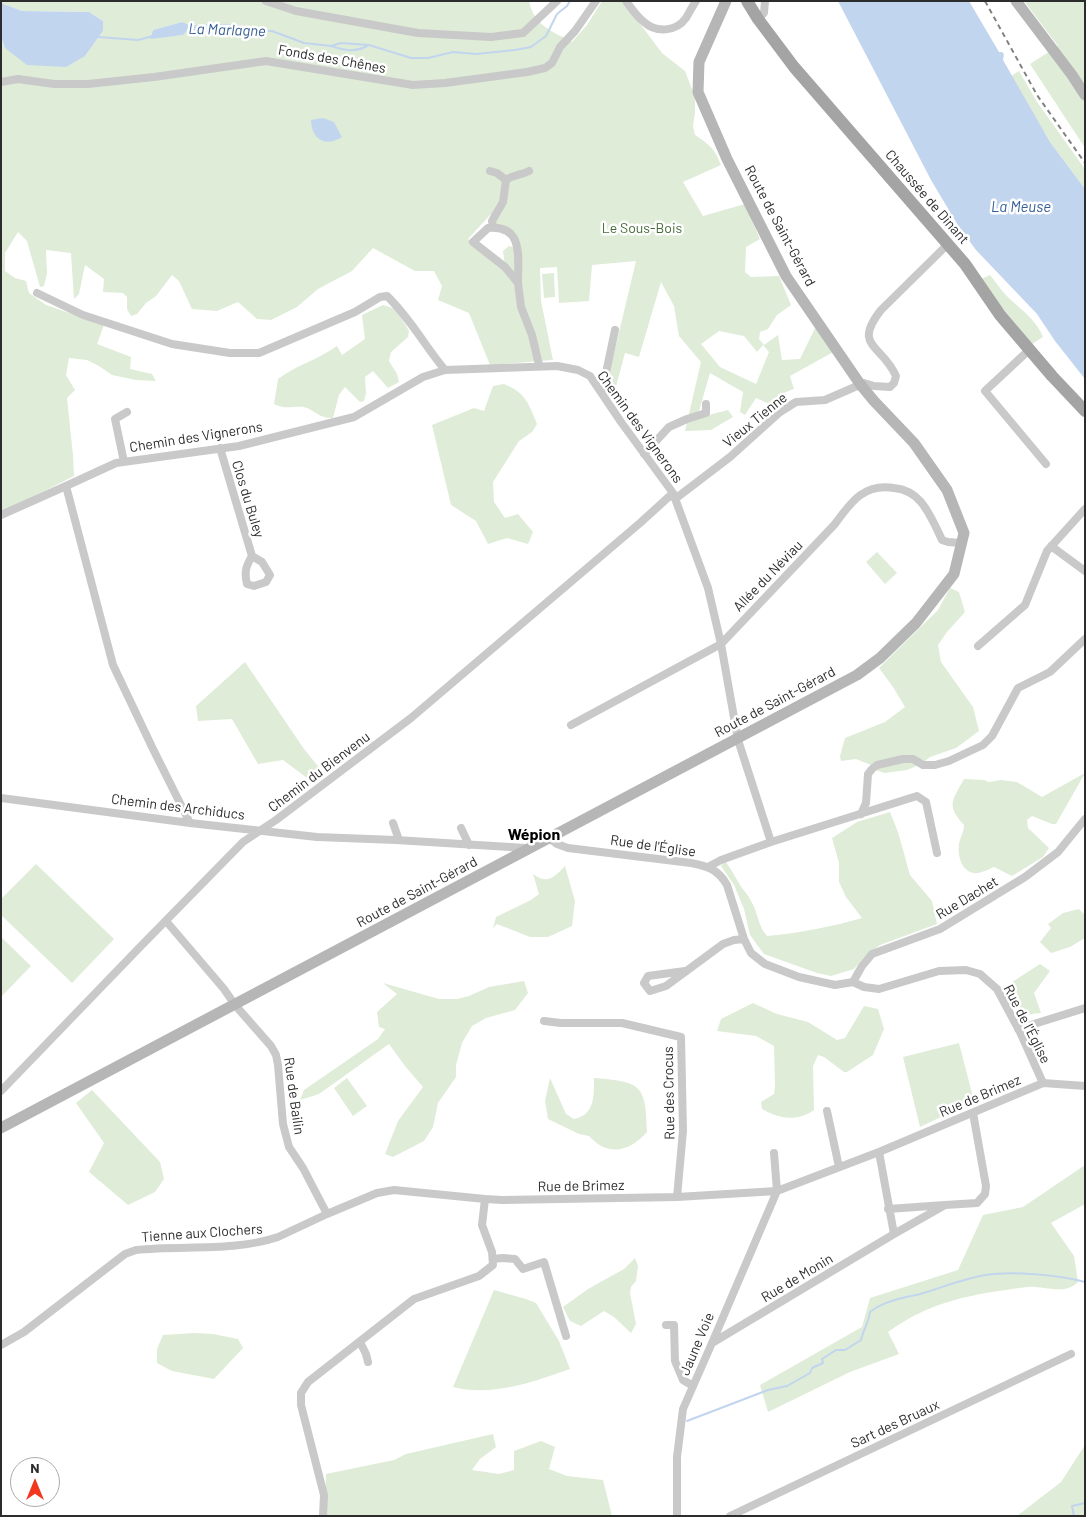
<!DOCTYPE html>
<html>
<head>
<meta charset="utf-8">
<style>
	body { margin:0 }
	#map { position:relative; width:1086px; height:1517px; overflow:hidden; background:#fff; font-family:Barlow,sans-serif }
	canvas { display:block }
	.frame { position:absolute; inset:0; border:2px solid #2c2c2c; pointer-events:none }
	.north { position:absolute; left:10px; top:1457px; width:50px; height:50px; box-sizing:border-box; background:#fff; border:1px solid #ababab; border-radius:50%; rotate:0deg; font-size:14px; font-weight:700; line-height:20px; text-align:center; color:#2c2c2c }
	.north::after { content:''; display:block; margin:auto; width:18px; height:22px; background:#f3361e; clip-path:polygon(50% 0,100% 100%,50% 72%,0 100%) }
</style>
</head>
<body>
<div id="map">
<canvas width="1086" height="1517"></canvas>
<div class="frame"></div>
<div class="north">N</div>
</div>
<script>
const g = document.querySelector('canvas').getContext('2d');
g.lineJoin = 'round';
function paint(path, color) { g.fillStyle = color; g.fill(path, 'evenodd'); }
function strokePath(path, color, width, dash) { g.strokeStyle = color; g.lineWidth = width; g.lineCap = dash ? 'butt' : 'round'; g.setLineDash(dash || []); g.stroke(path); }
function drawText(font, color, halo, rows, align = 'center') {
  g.font = font + ' Barlow,sans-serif'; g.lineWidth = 5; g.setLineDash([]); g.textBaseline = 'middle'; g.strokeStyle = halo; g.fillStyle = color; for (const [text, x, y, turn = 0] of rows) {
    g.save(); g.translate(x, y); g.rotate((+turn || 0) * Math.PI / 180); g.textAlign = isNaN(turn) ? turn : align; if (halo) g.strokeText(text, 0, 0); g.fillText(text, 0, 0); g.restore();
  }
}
paint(new Path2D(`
	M1,1H529C534,26 552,31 572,42L587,25L602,1H623L662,53L685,71L695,97V113L693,126L695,135C709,144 715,149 721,165L683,182L703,216L745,204L760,239L746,247L745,272L751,277L779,276L791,305L777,315L768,329L760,332L759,339L764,345L778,335L782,360L800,359L818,322L837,350L790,376L794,389L778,395L772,405L756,398L745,415L740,412L743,392L710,373L697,418L728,410L733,417L711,430L685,431L701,362L679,336L674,306L661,282L639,357L625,353L614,394L605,391L636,261L592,265L589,301L559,303L557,267L540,268L541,301L553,360L490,365L469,313L438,300L442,286L434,271H415L373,248L352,271L318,289L297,307L271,320L257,319L238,302L217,311L192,309L179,281L172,275L156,296L146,303L137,314L131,316L127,309V297L123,293L103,292L104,279L85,265L79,294L74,299L71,253L46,250L47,274L44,286L40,287L27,241L18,232L5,253V271L15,278L26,281L29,293L46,305L104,325L97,344L131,357L130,369L152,374L156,381L136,380L112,375L99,366L87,360L69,358L66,375L75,390L67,398L73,455L74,476L1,513V37L5,48L85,56L103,31V21L89,12L22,11L1,3ZM182,22L183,35L150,38L153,30ZM221,24L241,25L247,33L225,31L212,33L203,32L209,25ZM491,214L493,227L514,236L517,248L509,246L503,251L505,266L468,239ZM719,331L744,336L757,352L763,345L769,352L756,384L720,367L701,344Z
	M1024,1H1085V148L1030,64L1058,46Z
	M1019,71L1037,102L1085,169V189L1050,142L1011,76Z
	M554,273L555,297L544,298L542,274Z
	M990,275C997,284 1003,293 1011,300C1024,312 1036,320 1043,337L1032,344L1003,309L981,279Z
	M383,305L396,309L409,331L408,337L391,352L389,361L397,374L399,382L388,388L373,371L365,377L366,393L364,401L360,402L345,387L339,395L333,418C322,419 316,412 307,408C298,404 289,411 274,404L278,379C296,365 318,360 337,346L342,355L365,339L362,315Z
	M504,384C526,393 529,404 537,424L532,432L519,441L493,482L494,502L505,518L518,514L533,532L528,544L507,538L488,544L476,521L451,505L432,425L474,408L484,411L493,386Z
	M877,552L897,573L885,584L866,562Z
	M950,588L959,592L965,612L947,632L938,645L941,662L973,707L979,731L956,748L930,757L921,764L907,770L885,773L875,770L871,765L856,759L841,761L840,756L845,738L885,722L905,707L893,687L879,668L938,610Z
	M245,662L304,749L325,775L315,784L283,760L258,764L232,719L198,721L196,706Z
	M1085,773L1056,824H1052L1032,816L1027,820L1028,828L1049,848L1043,857L1012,876L994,867C989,869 983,872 978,873C963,875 957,857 959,844C960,838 964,832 964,825C946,805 952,801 964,779L984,780L989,782L1001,780L1017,782L1042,797Z
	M890,812L898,832L910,875L932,901L937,924L880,945L864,957L854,969L831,976L817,973L764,954L750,935L744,909L734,885L721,866L725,861C732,870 736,879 742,888C745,892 749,896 751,901C758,912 758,927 767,936C800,933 831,927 862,918L846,897L839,882V863L832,838L857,822Z
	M36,864L114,939L72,983L1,915V899Z
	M565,866L575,901L572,926L548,937H530L497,924L493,928L496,917L531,900L539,894L533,874C548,885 554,877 565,866Z
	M1079,909L1085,915V938L1070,947L1051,953L1040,942L1051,928L1048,924L1063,913Z
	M1,937L31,966L1,997Z
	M1040,964L1050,971L1034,993L1041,1013L1021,1015L1003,988Z
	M524,981L528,993L515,1010L486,1018L472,1026L462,1043L456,1065V1077L438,1103L433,1127L424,1141L393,1157L385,1154L398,1121L423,1087L405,1066L389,1044L319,1094L300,1100L304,1090L378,1039L385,1029L379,1027L377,1012L397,994L383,983L439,999H457L469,996L489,987Z
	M753,1003L777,1014L808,1022L837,1040L845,1038L864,1006L878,1009L884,1029L873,1055L847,1072H844L824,1057L818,1055L813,1066L814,1110C797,1122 780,1119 762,1109L761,1102L774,1094L775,1085L774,1046L756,1036L717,1031L721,1019Z
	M959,1043L974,1101L920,1127L903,1057Z
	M347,1078L367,1106L353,1116L334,1088Z
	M550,1078L566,1114L574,1119C595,1115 594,1096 594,1078C641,1082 646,1084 647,1132C629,1152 608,1157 589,1136L579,1134L548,1119L545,1101Z
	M92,1090L160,1162L164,1179L155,1192L128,1205L89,1172L104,1143L76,1103Z
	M1085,1165V1204L1051,1223L1074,1256L1078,1282C1065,1296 1041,1285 1027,1287C974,1294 932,1300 888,1332L899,1354L850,1372L768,1412L760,1385L862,1327L870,1298L958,1270L983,1215L1023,1207Z
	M635,1258L638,1266L636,1281L631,1287L630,1293L636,1324L631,1333L614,1317L604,1311L581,1326L570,1321L563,1307L588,1289L624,1269Z
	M494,1290L526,1299L536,1303L559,1341L570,1369C533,1382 492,1397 453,1387Z
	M194,1333L213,1334L238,1339L243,1348L214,1379L172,1371L157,1363V1349L163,1335Z
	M493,1434L496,1447L480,1459L472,1470L499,1474L514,1470V1451L541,1441L555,1447L549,1469L567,1476L603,1480L612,1516H325L326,1474L394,1460L406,1454Z
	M1085,1445V1516H1017L1061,1482Z`), '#dfecd8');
paint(new Path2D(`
	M838,1H969L999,52H1002L1004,54L1003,60L1050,142L1085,189V379L1055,341L1037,314L976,250L959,227L931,180Z
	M1,3L22,11L89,12L103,21V31L85,56L66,67L27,65L5,48L1,37Z
	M182,22L189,25L188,29L183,35L150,39L153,30Z
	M221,24L241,25L249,30L248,33L225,31L212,33L192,30L195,25Z
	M323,118L334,122L342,137C326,148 311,139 311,120Z`), '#c2d5ee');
strokePath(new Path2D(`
	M246,31H272L304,43L331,46L341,43L369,45L411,58H428L453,52L476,54L515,50L531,47L546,36L557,14L567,6L570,1
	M98,37L138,40L153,36
	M331,46C344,50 354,53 367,46
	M687,1421L768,1390L787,1386L810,1373L812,1368L823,1363L822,1359L836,1350H845L861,1340C863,1330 869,1322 870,1312C883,1301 904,1298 920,1294C941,1288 965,1278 986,1275C1013,1271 1060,1275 1085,1282
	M1074,1516L1072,1506L1085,1503`), '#c2d5ee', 2);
strokePath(new Path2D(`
	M266,1L296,11L418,33L491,37L523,33L557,1
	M626,1C631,8 637,17 644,22C656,33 676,32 686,18C689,13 692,7 696,1
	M758,19L764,13L765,1
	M1,82L18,79L54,84H88L154,77L266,61L413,85L445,83L527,72L545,68L552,63L560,47L575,31L596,1
	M490,171L497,173L506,180
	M493,227L492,221L503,202L506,180C513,175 521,175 529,171
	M518,283C518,258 524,224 488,228L473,242L505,267L518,283L521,307L532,335L539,365
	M37,293L83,315L172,344L230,353H259L355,312L380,297L387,296C410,318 425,346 445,370
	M1029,350L985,391L1046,464
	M602,392L615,330
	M220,448L252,556L262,562L270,575L266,582L254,586L247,584C244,572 246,566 252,556
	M644,454L669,427L687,419L706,413V404
	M124,462L115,419L127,412
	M675,499L730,457L780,412L796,402L825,400L864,383L874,386L890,387L894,383L896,376C882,344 852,347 881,310L948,244
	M1,515L66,486
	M1051,546L1085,571
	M978,646L1025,605L1047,551L1085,509
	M571,725L721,644L835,524C851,502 864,483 894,488C905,489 914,494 921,502C930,513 936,527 942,540L948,542L961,543
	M1,798L190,823L317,837L396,840L526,848
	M861,814L866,803L868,774L872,769L877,765L903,759H913L923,765H935L949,761L983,745L992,736L1018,688L1050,672L1085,639
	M190,823L153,749L113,665L66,486L116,463L239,446L354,417L423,377L445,370L557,366L578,370L590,376L621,422L673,493L708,588L721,644L738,740L771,842
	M393,823L399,840
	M461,828L469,845
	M550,839L557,844L568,848L691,863C707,866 718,869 727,885L744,939L751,953L765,964L799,977L835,985L853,982L864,987L879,989L939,971L966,970L980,974L997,989L1020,1032L1043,1083
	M708,867L721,860L771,842L917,796L926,802L937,853
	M166,921L224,989L235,1005L271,1046L276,1055L278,1065L283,1124L289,1147L303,1168L327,1214
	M685,971L648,976L644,983L650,991L666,986L723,944L734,940L744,939
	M853,982L862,966L872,954L940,929L1025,877L1058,852L1085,819
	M544,1021L561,1023H622L681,1037L683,1131L677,1197
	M1018,1029L1085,1008
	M1,1091L139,948L243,842L276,820L411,718L640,523L673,493
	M827,1111L839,1167
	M945,1205L977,1203L985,1194L986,1186L973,1113
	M888,1209L945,1205L894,1234
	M493,1259L503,1258L515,1259L523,1269L544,1262L566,1336
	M666,1325H674L675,1361L683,1380L693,1386
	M360,1342L366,1354L368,1362
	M712,1343L894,1234L879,1152
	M1,1345L24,1332L125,1254L136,1250C183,1245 233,1252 278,1237L327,1214L377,1193L394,1190L485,1199
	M323,1516L324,1495L301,1405V1393L308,1382L414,1299L479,1276L493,1265L492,1252L482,1225L485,1199L502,1200L677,1197L777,1191L879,1152L1043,1083L1085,1086
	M677,1516V1457L683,1409L712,1343L777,1191L774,1153
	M730,1516L1071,1354`), '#c9c9c9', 8);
strokePath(new Path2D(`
	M1016,1L1072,75L1085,95
	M1,1128L857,675L880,658L916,623L954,574L964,533L947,490L914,443L874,401L860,384L786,276L727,159L698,92L699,62L726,1`), '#b6b6b6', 11);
strokePath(new Path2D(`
	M747,1L758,19L794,67L965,264L1000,315L1052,376L1085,411`), '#a4a4a4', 12);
strokePath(new Path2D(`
	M985,1L1037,95L1085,163`), '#818181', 2, [5, 4]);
drawText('14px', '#2c2c2c', '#fff', [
	["Fonds des Chênes",332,59,10],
	["Chaussée de Dinant",927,197,49],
	["Route de Saint-Gérard",780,226,62],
	["Vieux Tienne",755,420,-39],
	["Chemin des Vignerons",640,427,54],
	["Chemin des Vignerons",196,437,-9],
	["Clos du Buley",248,499,73],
	["Allée du Néviau",768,576,-46],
	["Route de Saint-Gérard",775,702,-28],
	["Chemin du Bienvenu",319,772,-37],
	["Chemin des Archiducs",178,807,7],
	["Rue de l'Église",653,846,8],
	["Route de Saint-Gérard",417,892,-28],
	["Rue Dachet",967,898,-31],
	["Rue de l'Église",1027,1024,63],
	["Rue des Crocus",669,1093,-91],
	["Rue de Bailin",294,1096,82],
	["Rue de Brimez",980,1096,-23],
	["Rue de Brimez",581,1186,-1],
	["Tienne aux Clochers",202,1233,-4],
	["Rue de Monin",797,1278,-31],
	["Jaune Voie",697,1344,-67],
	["Sart des Bruaux",895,1424,-25]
]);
drawText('14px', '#456b37', '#fff', [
	["Le Sous-Bois",642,228]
]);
drawText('italic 15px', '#345d94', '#fff', [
	["La Marlagne",227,30,2],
	["La Meuse",1021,207]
]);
drawText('bold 16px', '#000', '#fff', [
	["Wépion",534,835]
]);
</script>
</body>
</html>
